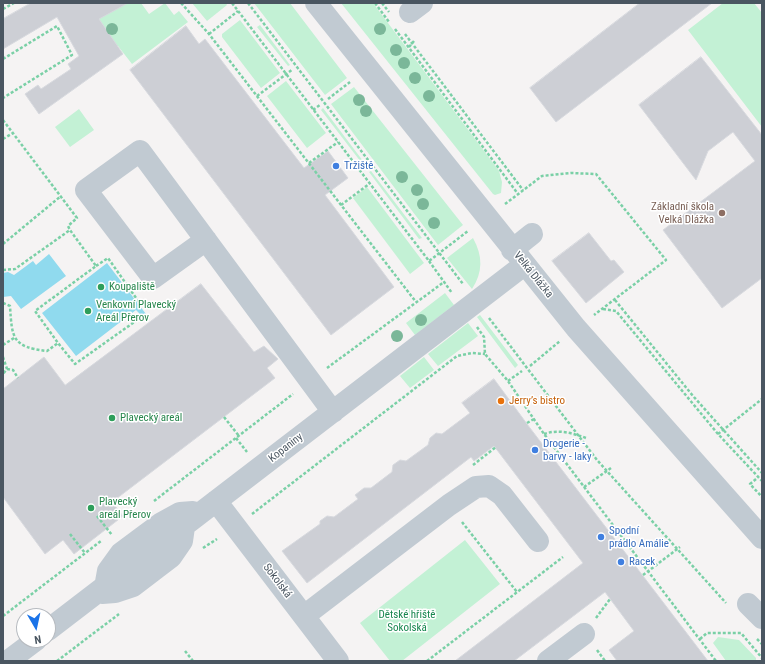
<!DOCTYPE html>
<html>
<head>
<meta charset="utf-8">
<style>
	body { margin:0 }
	#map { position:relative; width:765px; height:664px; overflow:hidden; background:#f5f3f3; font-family:"Roboto Condensed",sans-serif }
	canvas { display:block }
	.frame { position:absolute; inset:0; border:4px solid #4a5661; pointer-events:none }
	.north { position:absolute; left:16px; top:608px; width:40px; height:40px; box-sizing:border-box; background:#fff; border:1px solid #b7bbc0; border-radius:50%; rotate:171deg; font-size:11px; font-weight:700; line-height:16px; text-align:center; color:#4a5661 }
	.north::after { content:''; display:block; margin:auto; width:14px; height:18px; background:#1a73e8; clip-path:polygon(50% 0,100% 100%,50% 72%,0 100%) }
</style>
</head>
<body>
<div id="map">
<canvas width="765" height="664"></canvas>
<div class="frame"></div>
<div class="north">N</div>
</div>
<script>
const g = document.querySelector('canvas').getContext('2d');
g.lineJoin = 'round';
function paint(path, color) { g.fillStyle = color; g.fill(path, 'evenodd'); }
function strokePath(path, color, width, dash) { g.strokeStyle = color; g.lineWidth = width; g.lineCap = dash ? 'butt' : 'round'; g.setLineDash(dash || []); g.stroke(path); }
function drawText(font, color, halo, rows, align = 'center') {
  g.font = font + ' "Roboto Condensed",sans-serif'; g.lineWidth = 3; g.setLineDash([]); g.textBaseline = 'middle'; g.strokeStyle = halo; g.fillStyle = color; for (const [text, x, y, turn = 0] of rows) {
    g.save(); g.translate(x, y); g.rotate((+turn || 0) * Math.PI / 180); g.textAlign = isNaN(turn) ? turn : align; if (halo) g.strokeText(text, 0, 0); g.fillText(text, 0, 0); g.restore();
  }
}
paint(new Path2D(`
	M117,3H141L149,14L165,3L174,15L179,11L188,22L132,64L118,46L106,52L96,14Z
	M192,3H226L227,5L207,21Z
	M254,3H290L347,78L325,95Z
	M341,3H373L499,171L502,182L501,193L495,195L493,194Z
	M723,3H754L762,13V127L688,30Z
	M240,20L280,73L261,88L222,37V34Z
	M260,25L290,65L288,66L257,27Z
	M286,81L326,133L307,148L267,96Z
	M354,87L463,225L438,245L331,104Z
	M323,108L366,165L364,166L321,110Z
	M79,109L94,130L70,147L55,127Z
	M371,171L422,238L419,239L369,172Z
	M367,187L424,263L410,274L353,198Z
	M473,238C483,256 483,272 472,289L447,258Z
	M445,293L454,305L415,335L406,323Z
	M480,315L518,365L515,368L477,317Z
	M468,323L478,336L438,366L428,354Z
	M424,357L434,370L410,388L400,376Z
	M465,540L500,584L402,661H390L360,623Z
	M718,637L739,640L756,658V661H726L713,643Z`), '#c3f1d5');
paint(new Path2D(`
	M49,254L66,276L21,309L11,296L3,297V273L8,272L14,275L33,261L36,265Z
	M107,263L146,314L142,316L136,310L76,356L42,313Z`), '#90daee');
const building = new Path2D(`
	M31,3H128L99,19L123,54L39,114L25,94L38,85L41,89L71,69L68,64L79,56L57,17L3,49V19Z
	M640,3H712L556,122L530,88Z
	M186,26L199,44L205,39L304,168L328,151L348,178L325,195L394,287L331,335L130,70Z
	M701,57L762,135V278L722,308L663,230L755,161L733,132L708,151L696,180L639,105Z
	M589,233L611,261L614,260L624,272L586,303L552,261Z
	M201,284L254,352L264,346L278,359L267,368L275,378L112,502L123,516L74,554L63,540L45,554L3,497V389L44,357L65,385Z
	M494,379L530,428L708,661H617L609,650L634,631L605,592L514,661H455L583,563L494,446L474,461L471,457L307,583L282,551L320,524V521L327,516L334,517L358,499L355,495L364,488H371L392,472L393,465L400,460L406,461L428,445L430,438L436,433L442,434L470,413L462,403Z`);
paint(building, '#cdcfd5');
strokePath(building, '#d7d9de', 1);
strokePath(new Path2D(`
	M181,3L209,34L416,302
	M232,3L429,261L468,231
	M248,3L463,284
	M375,3L389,22
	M382,3L389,12
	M3,9L14,3
	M395,29L518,194
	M209,34L238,11
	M405,34L523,190
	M409,47L414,41
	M3,59L57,26L72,55L3,98
	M257,96L293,69
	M328,99L350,82
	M313,110L320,105
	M3,120L77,218L68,226L70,230
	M3,139L13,133
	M309,163L338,142
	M505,204L542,176L571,173L596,174L666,260L594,315
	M341,205L369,184
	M3,244L61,196
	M429,261L452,293
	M96,266L108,258L141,305
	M3,270L15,269L70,230L96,266L35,311L58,343
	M615,300L693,396L762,473
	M3,303L10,306C12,338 12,347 47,351L58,343L75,364L140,318
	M603,309L616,311L718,434L762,481
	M489,318L597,460L726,603
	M477,327L484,337L485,354L508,381L544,434L716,661
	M3,345L14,338
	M3,357L7,369L3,374
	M530,366L560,341
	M327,368L444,282
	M7,369L13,370L18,378
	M508,381L522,371
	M224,417L239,436
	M527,423L534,419
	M544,434C558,429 573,433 586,438
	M718,434L762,399
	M236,438L247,452
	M473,465L496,447
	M756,479L750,484L762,497
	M584,487L611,468
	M154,501L293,394
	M252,514L457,356L472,353L485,354
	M97,516L112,535
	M462,522L517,592
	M70,534L85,553
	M203,548L217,539
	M643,575L680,547
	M3,616L101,541
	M596,618L610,599
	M700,639L707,633H741L762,658
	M757,639L762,644
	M597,650L605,661
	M185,651L193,661
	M57,661L119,614
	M427,661L563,557`), '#7ad0a6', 2.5, [3, 2]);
strokePath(new Path2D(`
	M316,3L576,328L762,538
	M410,12L422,3
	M206,240L153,278L86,190L140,151L333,412
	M512,250L532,234
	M216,501L338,661
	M106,582L108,571L121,553L160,524L180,513L193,512
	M102,593L115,592L133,586L171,557L182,541L184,527
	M748,604L762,618
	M304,616L449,505L476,487L489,486L502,495L538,541
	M48,630L524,265
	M8,661L36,640
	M548,661L584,634`), '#c1cad2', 22);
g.fillStyle = '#7bb799';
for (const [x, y] of [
	[112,29],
	[380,29],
	[396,50],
	[404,63],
	[415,78],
	[429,96],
	[359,100],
	[366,111],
	[402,177],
	[417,190],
	[423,204],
	[434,223],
	[421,320],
	[397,336]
]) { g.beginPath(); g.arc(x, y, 6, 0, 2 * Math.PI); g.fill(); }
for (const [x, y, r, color] of [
	[336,166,4,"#3f7fe0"],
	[722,213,4,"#8d6e63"],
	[101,287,4,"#2e9e5b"],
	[88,311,4,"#2e9e5b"],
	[501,401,4,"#e8710a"],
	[112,418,4,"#2e9e5b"],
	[535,450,4,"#3f7fe0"],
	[91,508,4,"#2e9e5b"],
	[601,537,4,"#3f7fe0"],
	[621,562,4,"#3f7fe0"]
]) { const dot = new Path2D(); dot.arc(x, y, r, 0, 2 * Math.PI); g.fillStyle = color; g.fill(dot); strokePath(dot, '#fff', 1.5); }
drawText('11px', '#366cbe', '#fff', [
	["Tržiště",344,166],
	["Drogerie -",543,444],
	["barvy - laky",543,457],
	["Spodní",609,531],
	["prádlo Amálie",609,544],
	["Racek",629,562]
], 'left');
drawText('11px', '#785e54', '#fff', [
	["Základní škola",714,207],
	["Velká Dlážka",714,220]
], 'right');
drawText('11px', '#4a5661', '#fff', [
	["Velká Dlážka",533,275,51],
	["Kopaniny",286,448,-38],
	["Sokolská",277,581,53]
]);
drawText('11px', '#27864d', '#fff', [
	["Koupaliště",109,287],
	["Venkovní Plavecký",96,305],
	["Areál Přerov",96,318],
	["Plavecký areál",120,418],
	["Plavecký",99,502],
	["areál Přerov",99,515]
], 'left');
drawText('11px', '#c56008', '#fff', [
	["Jerry’s bistro",509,401]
], 'left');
drawText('11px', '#17864f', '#fff', [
	["Dětské hřiště",407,615],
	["Sokolská",407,628]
]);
</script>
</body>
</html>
